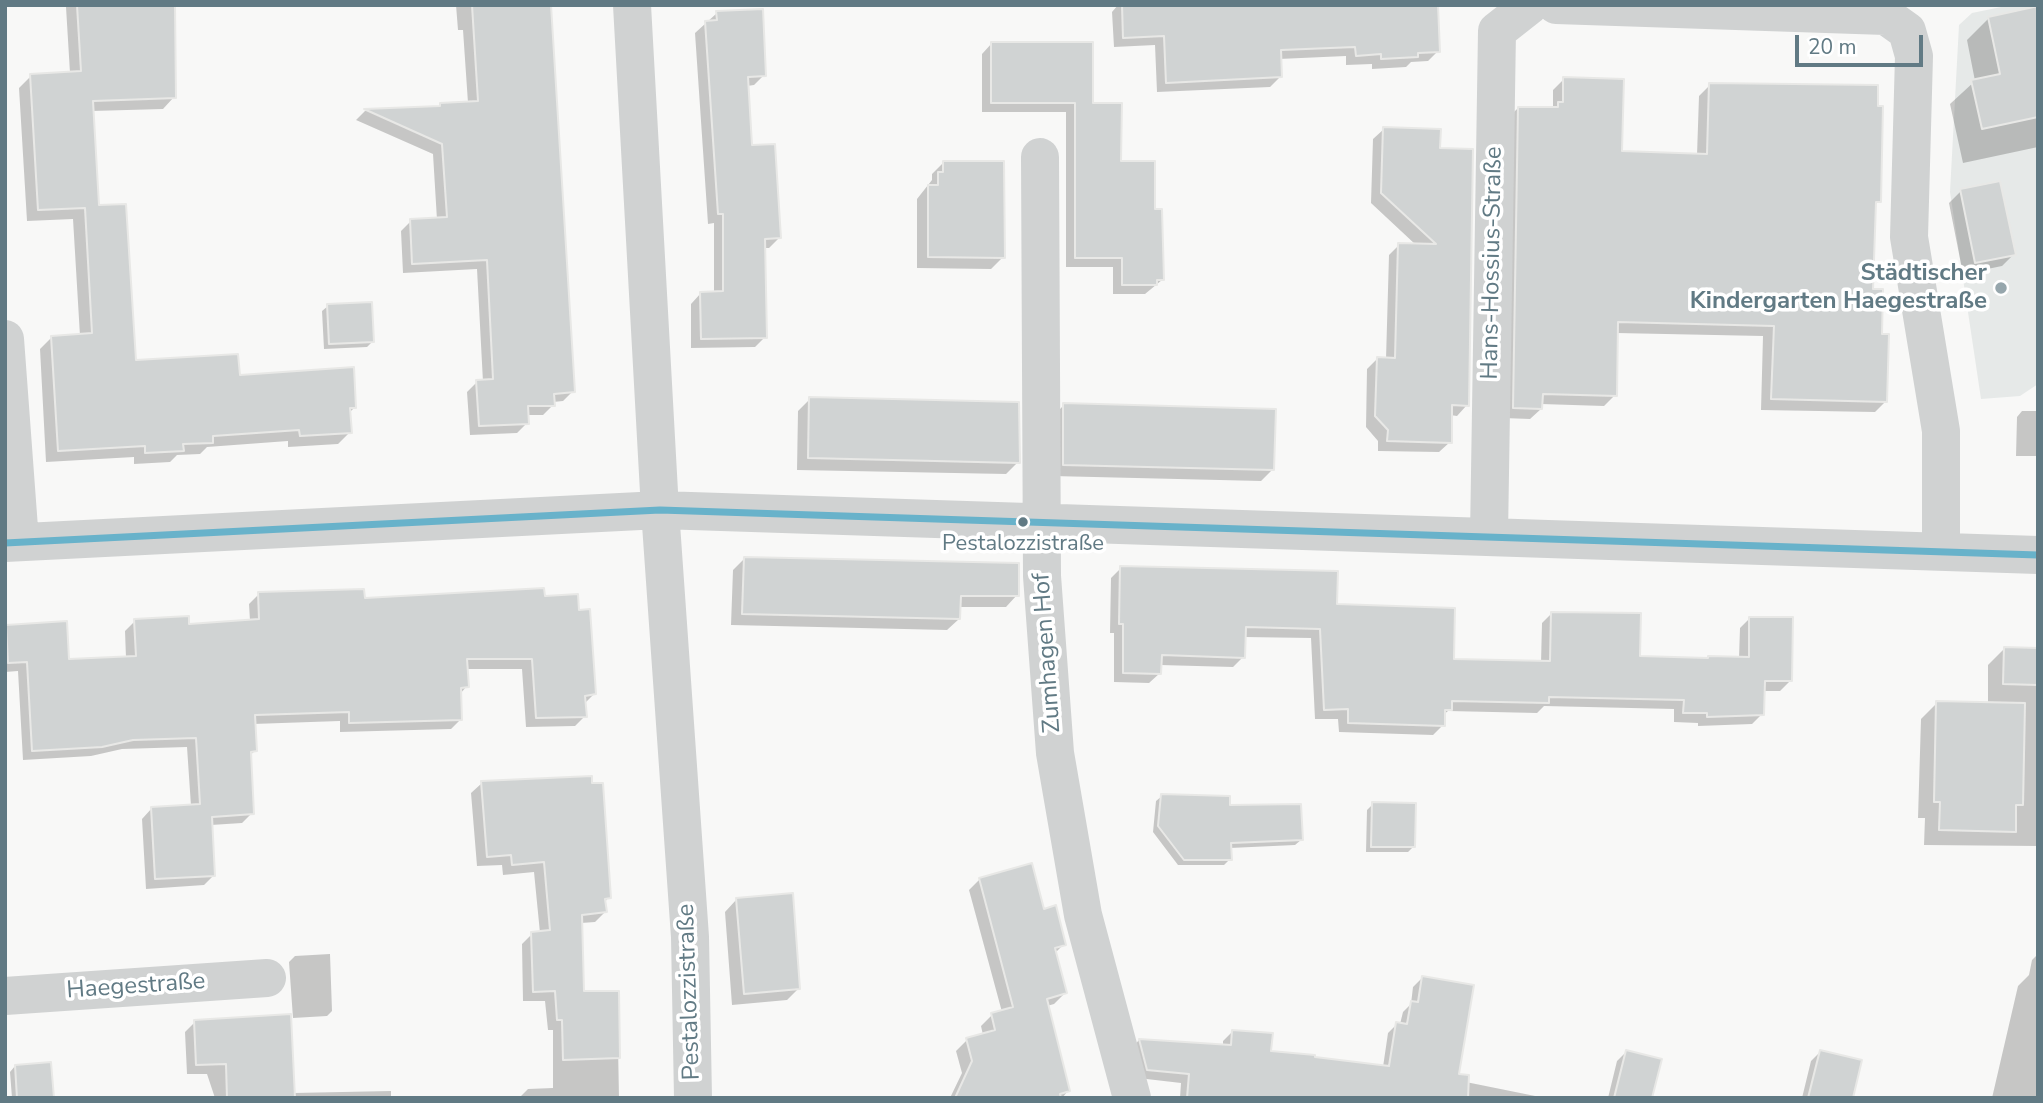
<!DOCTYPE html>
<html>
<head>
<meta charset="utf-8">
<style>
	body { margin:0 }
	#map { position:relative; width:2043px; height:1103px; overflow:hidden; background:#f8f8f7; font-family:"Nunito Sans",sans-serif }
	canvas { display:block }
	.frame { position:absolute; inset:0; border:7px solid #617a84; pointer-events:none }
	.scale { position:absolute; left:1795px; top:35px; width:128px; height:32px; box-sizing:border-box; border:4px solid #617a84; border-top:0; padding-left:9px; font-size:21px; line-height:24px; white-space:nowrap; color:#617a84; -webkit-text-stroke:5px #fff; paint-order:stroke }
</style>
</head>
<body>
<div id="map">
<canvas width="2043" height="1103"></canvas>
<div class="frame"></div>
<div class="scale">20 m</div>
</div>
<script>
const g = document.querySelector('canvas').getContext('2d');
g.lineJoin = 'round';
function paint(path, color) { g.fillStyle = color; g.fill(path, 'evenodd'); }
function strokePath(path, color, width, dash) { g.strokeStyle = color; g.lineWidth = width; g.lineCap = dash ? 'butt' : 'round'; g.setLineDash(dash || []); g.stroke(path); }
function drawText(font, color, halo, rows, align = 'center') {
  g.font = font + ' "Nunito Sans",sans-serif'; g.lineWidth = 7; g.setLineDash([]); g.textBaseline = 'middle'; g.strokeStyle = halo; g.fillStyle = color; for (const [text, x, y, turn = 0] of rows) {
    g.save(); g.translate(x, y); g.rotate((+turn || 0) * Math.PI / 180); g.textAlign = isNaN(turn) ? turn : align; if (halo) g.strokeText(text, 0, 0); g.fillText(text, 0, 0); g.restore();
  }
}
paint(new Path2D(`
	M2011,5H2038V384L2020,396L1981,399L1950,192L1959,25L1972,13Z`), '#e6e9e8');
paint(new Path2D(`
	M68,5H173L174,97L163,109L92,111L97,207L134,362L238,377L355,407L349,413L350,432L338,444L288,447V441L207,447L200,454L177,455L170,462L134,464V457L46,462L40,349L51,338L80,336L73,219L27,221L19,88L31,76L70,73L66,7Z
	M456,5H550L573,391L563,401L553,402V405L543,415H526L527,423L517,433L470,435L467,392L477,382H483L477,269L403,273L401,231L411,221L437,220L433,154L356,120L365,111L437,108L440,105L468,103L463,30H458Z
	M1118,5H1163L1438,51L1428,61L1411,62L1406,67L1372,69V64L1346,65V56L1279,59L1280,77L1270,87L1157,92L1155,45L1114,47L1112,12Z
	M2038,8V147L1963,163L1950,104L1975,81L1967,40L1989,18Z
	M717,13L764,75L754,85L747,86L751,147L779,238L769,248H763L765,337L755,347L691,348V304L701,293H714V223L708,224L695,33Z
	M992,43L1091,105L1119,162L1153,211L1162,280L1145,294H1113V267H1066V112H982V54Z
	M1564,79L1620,152L1697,155L1699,96L1710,85L1879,201L1874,206L1872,291L1886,401L1875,412L1761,410L1763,336L1616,333L1615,395L1604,406L1541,404V409L1530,419L1503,418L1507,119L1518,108L1553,109V90Z
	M1384,129L1438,149L1467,405L1457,416L1450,415V442L1439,452L1378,451V441L1366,427L1367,369L1377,359H1386L1389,255L1399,245H1416L1371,203L1373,139Z
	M944,162L1003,257L991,269L917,268V199L932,180V174Z
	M1961,191L2014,254L2002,266L1963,274L1949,203Z
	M328,306L372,342L367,347L324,349L322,311Z
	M810,399L1018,462L1006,474L797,470L798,411Z
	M1064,405L1273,469L1261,481L1052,476V417Z
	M2022,411H2038V456H2016L2017,417Z
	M745,558L1017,595L1006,607H959V619L947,630L731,625L733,570Z
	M1121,568L1336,606L1452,661L1541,663L1542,623L1552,613L1638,658H1739L1740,628L1750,618L1790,681L1780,691H1763L1762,714L1752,724L1698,726V723L1674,722V709L1544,706L1537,713L1448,711L1443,715V725L1433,735L1339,732L1338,719H1315L1311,638L1244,637L1243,657L1233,667L1160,665V673L1149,683L1114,682V633H1110L1111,578Z
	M259,594L363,600L543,598L594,694L584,704L585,716L575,726L526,727L522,669H466L467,686L460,694L461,719L451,729L340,732V721L253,724L255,751L249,756L252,813L242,823L211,825L214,875L204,885L146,889L142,819L152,808L191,806L187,747L122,749L91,756L23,760L18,671L5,672V628L68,660L126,658L125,631L135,621L187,626L250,621L249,604Z
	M2004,649L2038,650V846L1924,845L1925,818H1918L1921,719L1937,703L1988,704V665Z
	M482,783L609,897L604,903L605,912L595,922L581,923L582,992H617L619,1098H519L528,1089L553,1088V1030H548L545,1001H523L522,944L532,934L540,933L534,872L503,875L502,865L477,866L471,793Z
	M1162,796L1228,807L1301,840L1295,845L1230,848V859L1224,865H1178L1153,832L1156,801Z
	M1373,804L1413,847L1408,852H1366L1367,810Z
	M980,879L1043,911L1064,944L1054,954L1065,993L1054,1004L1047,1006L1068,1091L1062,1098H950L962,1073L956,1051L967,1040L983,1035L981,1026L992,1015L1002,1012L969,890Z
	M736,900L799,988L787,1000L732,1005L725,912Z
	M330,954L332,1011L327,1016L293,1018L289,962L295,956Z
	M2038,954V1098H1992L2018,986L2029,975L2032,960Z
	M1422,978L1456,1080L1545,1098H1180L1181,1083L1138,1078L1131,1049L1139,1040L1223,1046V1041L1232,1032L1270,1053L1383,1067L1388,1033L1397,1024H1400L1403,1012L1411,1004L1413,987Z
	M195,1022L293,1093L391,1091V1098H215L207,1074H187L185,1032Z
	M1626,1052L1650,1098H1608L1617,1061Z
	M1820,1052L1851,1098H1802L1811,1061Z
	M15,1066L52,1098H12L10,1072Z`), '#0003');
const building = new Path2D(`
	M77,5H175L176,98L93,101L99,205L126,204L136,360L238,354L240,375L354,367L356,408H350L352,433L300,436L299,430L213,436V443L183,444L184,451L145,453V446L58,451L51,336L92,333L85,208L38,210L30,74L81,71Z
	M472,5H551L575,392L554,394L555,406H528L529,424L479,426L476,380L493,379L487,260L412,264L410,219L447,217L442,144L364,109L440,106V103L478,101Z
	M1122,5H1438L1440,52L1418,53V57L1381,59V54L1356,56L1355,47L1281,50L1282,77L1166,83L1164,36L1123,38Z
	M2038,6V117L1982,129L1971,80L2000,74L1988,17Z
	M763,9L766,76L748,77L752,145L775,144L781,238L765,239L767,338L701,339L700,292L723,291V214H718L705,21L717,20L716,11Z
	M991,42H1093V103H1122L1121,161H1155V209H1162L1164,280H1157V285H1122V258H1075V103H991Z
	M1563,77L1624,79L1622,151L1707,154L1709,83L1878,85V106H1883L1881,202H1876L1873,289H1883L1882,334H1889L1887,402L1771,399L1774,326L1618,322L1617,396L1543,394L1542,409L1513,408L1518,107H1558V102H1563Z
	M1383,127L1441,129L1440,148L1473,149L1469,406L1452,405V443L1387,441L1388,430L1375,416L1377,357L1395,358L1398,243L1436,244L1381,193Z
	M943,161H1004L1005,258L928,257V185H938V172H943Z
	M2000,181L2016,255L1975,263L1960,189Z
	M372,302L374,342L329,344L327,304Z
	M809,397L1019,402L1020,463L808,458Z
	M1063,403L1276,409L1274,470L1063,465Z
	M744,557L1019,563V596H961L960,619L742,614Z
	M1120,566L1338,571L1337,604L1455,608L1454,659L1550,661L1551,612L1641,613L1640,656L1708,658V656L1749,657V617H1793L1792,681H1765L1764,715L1707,717V713H1683L1684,700L1549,697V703L1452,701V710H1445V726L1348,723V709L1324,710L1320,629L1246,627L1245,658L1162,655L1161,674L1123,673V624H1119Z
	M544,588L545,596L578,594L579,610L590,609L596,694L585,696L587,717L536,718L532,659H467L469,687L461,688L462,720L349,723V712L255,715L257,751L251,752L254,814L212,817L215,876L155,879L151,807L200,804L196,738L133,740L102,747L32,751L27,662L8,663L6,625L67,621L69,659L136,656L134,619L189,616V624L259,619L258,592L364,589L365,598Z
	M2004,647L2038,648V685L2003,684Z
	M1936,701L2025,703L2023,805H2016V832L1939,830L1940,802H1934Z
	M592,776V783H603L611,898L605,899L607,912L582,915L584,991H619L620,1058L563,1060L562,1020H557L555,991L533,992L531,932L550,930L544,862L512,865L511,855L487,857L481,781Z
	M1161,794L1230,796V805L1301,804L1303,840L1231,843L1232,860H1184L1158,826Z
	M1372,802L1416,803L1415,847H1371Z
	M1032,863L1044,909L1056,905L1066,945L1055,948L1067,993L1047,999L1070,1091L1060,1094L1061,1098H955L972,1061L966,1038L995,1030L991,1013L1013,1007L979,878Z
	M793,893L800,989L744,994L736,898Z
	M1422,976L1474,985L1459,1074L1469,1075L1468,1098H1187L1189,1074L1147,1070L1139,1039L1231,1045L1232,1030L1273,1033L1271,1051L1315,1055V1057L1389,1066L1396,1022L1407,1024L1411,1001L1418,1002Z
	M291,1014L295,1098H227L226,1064L196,1065L194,1020Z
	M1626,1050L1662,1059L1652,1098H1614Z
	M1820,1050L1862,1060L1853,1098H1808Z
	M51,1062L54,1098H17L15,1065Z`);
paint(building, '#d0d3d3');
strokePath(building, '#e8e8e6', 2);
strokePath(new Path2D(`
	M632,5L660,510L690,937L693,1098
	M1556,5L1886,16L1907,31L1914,56L1909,237L1941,431V551
	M1040,157L1042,576L1055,753L1083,915L1132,1098
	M5,339L20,542
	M1489,536L1497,31L1530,5
	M5,543L660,510L2038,555
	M5,996L267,978`), '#d0d2d2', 38);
strokePath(new Path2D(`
	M5,543L660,510L2038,555`), '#68b2ca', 7);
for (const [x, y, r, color] of [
	[2001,288,7,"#96a6ac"],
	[1023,522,6,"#617a84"]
]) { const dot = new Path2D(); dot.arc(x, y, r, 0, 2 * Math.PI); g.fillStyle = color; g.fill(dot); strokePath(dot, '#fff', 2.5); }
drawText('22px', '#617a84', '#fff', [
	["Pestalozzistraße",1023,545]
]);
drawText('24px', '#617a84', '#fff', [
	["Hans-Hossius-Straße",1493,263,-89],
	["Zumhagen Hof",1048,653,-94],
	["Haegestraße",136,987,-4],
	["Pestalozzistraße",690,992,-92]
]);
drawText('bold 24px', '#617a84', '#fff', [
	["Städtischer",1987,274],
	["Kindergarten Haegestraße",1987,302]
], 'right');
</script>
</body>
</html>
